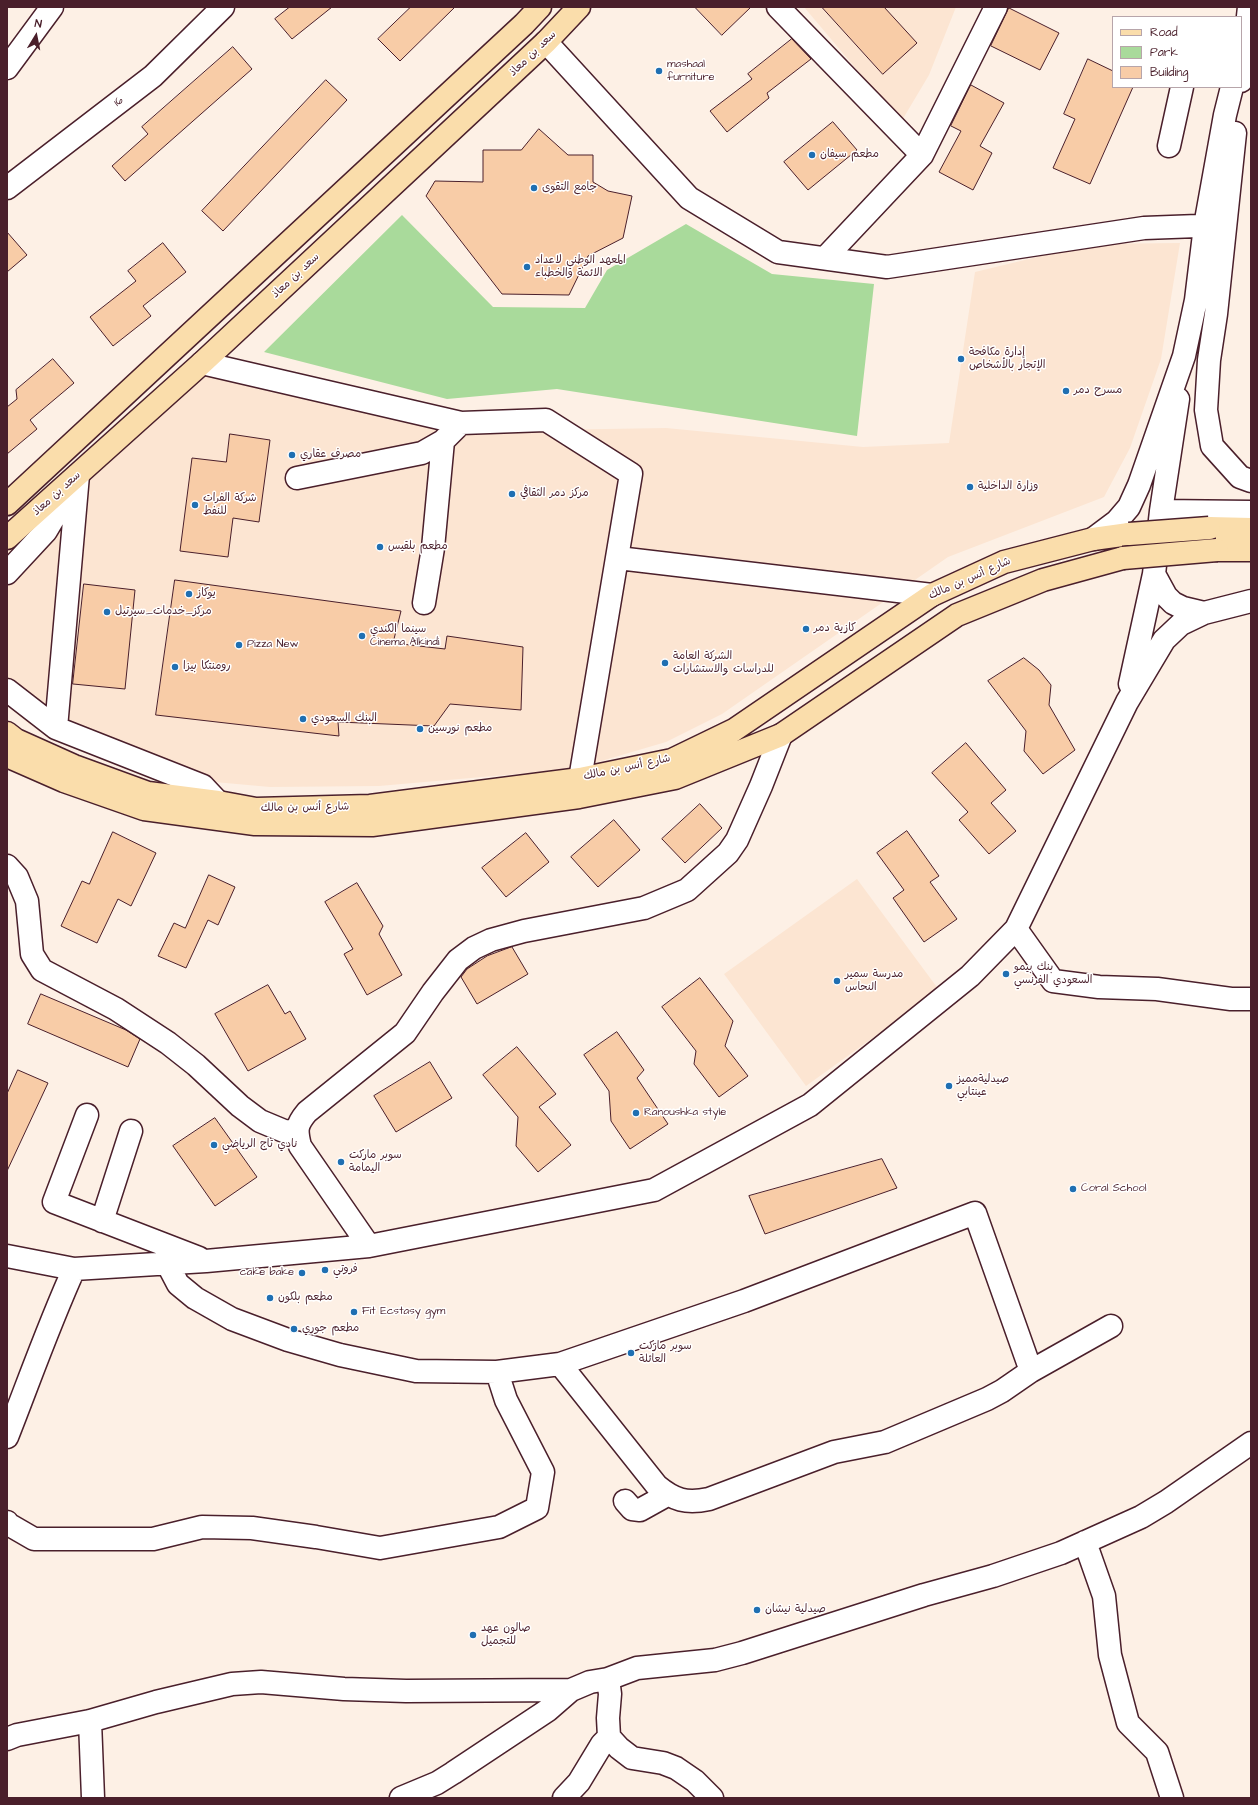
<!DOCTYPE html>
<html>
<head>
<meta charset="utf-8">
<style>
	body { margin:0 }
	#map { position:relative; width:1258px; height:1805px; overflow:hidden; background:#fdf0e5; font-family:"Architects Daughter",sans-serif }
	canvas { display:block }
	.frame { position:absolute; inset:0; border:8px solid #4a1f2b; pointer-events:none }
	.legend { position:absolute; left:1112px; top:16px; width:130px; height:72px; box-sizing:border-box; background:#fff; border:1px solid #b7a5aa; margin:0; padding:5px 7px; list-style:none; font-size:12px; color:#4a1f2b }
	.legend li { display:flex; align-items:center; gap:8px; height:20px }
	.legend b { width:20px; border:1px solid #b7a5aa }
	.north { position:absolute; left:16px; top:16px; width:40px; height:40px; -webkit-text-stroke:3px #fff; paint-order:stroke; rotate:10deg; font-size:11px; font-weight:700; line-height:16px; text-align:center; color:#4a1f2b }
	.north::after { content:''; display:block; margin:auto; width:14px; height:18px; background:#4a1f2b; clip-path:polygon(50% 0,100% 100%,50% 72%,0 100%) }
</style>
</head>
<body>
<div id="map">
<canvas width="1258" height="1805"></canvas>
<div class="frame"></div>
<ul class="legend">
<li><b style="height:5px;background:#faddab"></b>Road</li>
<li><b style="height:11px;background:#a9da9b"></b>Park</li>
<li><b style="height:11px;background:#f8cca7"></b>Building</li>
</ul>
<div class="north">N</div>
</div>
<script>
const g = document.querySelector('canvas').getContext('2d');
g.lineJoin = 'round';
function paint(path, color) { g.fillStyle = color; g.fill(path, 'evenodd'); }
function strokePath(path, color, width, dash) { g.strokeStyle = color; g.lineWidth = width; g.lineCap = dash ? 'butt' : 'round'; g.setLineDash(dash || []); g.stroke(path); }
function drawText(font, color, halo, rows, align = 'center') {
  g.font = font + ' "Architects Daughter","Playpen Sans Arabic",sans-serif'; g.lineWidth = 3; g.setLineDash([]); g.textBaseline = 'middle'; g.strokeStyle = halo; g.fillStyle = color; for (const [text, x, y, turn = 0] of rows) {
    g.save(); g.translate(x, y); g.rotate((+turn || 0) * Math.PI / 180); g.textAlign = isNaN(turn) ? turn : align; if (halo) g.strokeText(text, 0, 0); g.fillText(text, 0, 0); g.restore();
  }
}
paint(new Path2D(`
	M804,7H956L929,75L901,122Z
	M1180,243L1161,359L1130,448L1104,497L948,557L722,714L666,742L574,769L379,786L270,787L159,777L29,724L7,705V550L84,478L205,369L544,430L666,428L863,447L949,443L975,272L1091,244Z
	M857,879L939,990L806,1086L724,974Z`), '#fce5d2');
paint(new Path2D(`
	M402,215L493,307L585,308L607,270L686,224L772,274L874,284L857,436L557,389L447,399L264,352Z`), '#a9da9b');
const building = new Path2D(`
	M290,7H332L292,39L275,19Z
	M411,7H455L400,61L378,39Z
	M695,7H751L722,35Z
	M822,7H884L917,43L883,74Z
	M1009,8L1059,33L1040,70L991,46Z
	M792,39L811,59L767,93L769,98L727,132L710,111L752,79L748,74Z
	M233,47L252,69L125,181L112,166L148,134L142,127Z
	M1088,59L1113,71V87H1133L1090,184L1053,168L1075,119L1064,114Z
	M326,80L347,100L223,231L202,211Z
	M971,85L1004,103L980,146L992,153L973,190L939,172L961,131L951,126Z
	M833,122L857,150L808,190L784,162Z
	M539,129L568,155H593V182L608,191L632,196L623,238L588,256L569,295L502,294L426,196L435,181L483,182V150H521Z
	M7,232L27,255L7,272Z
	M163,243L186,272L143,306L151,316L113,346L90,317L136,281L128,271Z
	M53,359L74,383L30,420L37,429L7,454V407L17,399L16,390Z
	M230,434L270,440L259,522L233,518L228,557L180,551L192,458L226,462Z
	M175,580L401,611L393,643L445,649L447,636L523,647L521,710L450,704L434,726L338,722L339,736L156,715Z
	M84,584L135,590L125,689L73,684Z
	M1024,658L1039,670L1051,685L1049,705L1075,750L1043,774L1024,751L1026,731L988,681Z
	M966,743L1006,790L991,803L1016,831L989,854L959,820L968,812L932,773Z
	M700,804L722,828L685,863L662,839Z
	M614,820L640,850L598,887L571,857Z
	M907,831L939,876L930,882L957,919L924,942L893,898L904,890L877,853Z
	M113,832L156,853L131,906L118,899L97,943L61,926L82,881L89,884Z
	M526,833L549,862L506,897L482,868Z
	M209,875L235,887L218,925L208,920L186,968L158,956L174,923L185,928Z
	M357,883L383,926L379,934L402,975L367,995L344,954L353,949L325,902Z
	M512,947L528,974L477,1004L461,977L467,969L487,956Z
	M700,978L733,1021L725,1046L748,1076L719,1097L694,1064L696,1051L662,1007Z
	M268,985L285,1014L290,1011L306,1039L248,1071L215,1014Z
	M41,994L126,1030L140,1039L128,1067L28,1024Z
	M617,1032L644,1070L637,1078L668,1124L630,1149L611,1121L609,1091L584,1055Z
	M517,1047L556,1094L539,1107L571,1145L538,1172L516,1146L518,1117L483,1075Z
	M430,1062L452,1098L396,1132L374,1096Z
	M18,1070L48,1083L7,1171V1094Z
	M215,1118L257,1177L215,1206L173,1146Z
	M882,1159L897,1188L765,1234L749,1196Z`);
paint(building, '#f8cca7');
strokePath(building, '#4a1f2b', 1);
const minor = new Path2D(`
	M778,7L922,155
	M546,42L689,198L778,252L887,267L1144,228L1225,225
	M7,68L52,7
	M1241,81L1249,7
	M1235,133L1216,314L1209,360L1206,410L1212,446L1240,477L1251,481
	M1169,146L1182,87
	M7,188L153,76L223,7
	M825,258L922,155L996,7
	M202,363L461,423L546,420L631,474L580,779
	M297,478L422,453L443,441L461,423
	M1161,511L1251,512
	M1093,539L1117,521L1129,507L1139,485L1184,356L1196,300L1205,226L1225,115L1232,87
	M618,558L932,595
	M7,573L46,531L75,482
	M1154,574L1166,596L1173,603L1183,608L1204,613L1251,601
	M424,603L433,548L443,441
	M1130,684L1154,574L1161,511L1178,399
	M7,690L56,728L203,786L218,802
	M56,728L78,475
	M7,866L17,877L27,901L32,954L42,970L116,1009L168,1043L196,1065L240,1106L260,1121L284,1131L297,1132
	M1016,929L1053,981L1099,987L1157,989L1231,999H1251
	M87,1115L54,1202L199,1258
	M102,1221L131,1131
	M369,1246L300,1146C296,1130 296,1125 307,1112L405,1033L433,992L458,960L474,948L491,940L524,931L644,908L687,890L728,853L737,840L761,786L781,735
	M7,1256L74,1269L206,1261L369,1246L654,1190L810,1105L970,976L1016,929L1127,702L1164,640L1181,624L1204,613
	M560,1364L657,1486C674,1500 686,1504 709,1499L834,1452L885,1442L987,1399L1002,1391L1031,1371L1111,1326
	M497,1372L560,1364L744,1301L975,1213L1031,1371
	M7,1437C29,1381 49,1324 74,1269
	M625,1501L632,1509L640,1510L667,1495
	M7,1522L8,1524L34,1539H153L202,1527L252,1528L316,1537L380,1548L499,1527L537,1508L543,1472L506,1400L497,1372L416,1371L340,1355L288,1340L232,1319L195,1298L178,1284L167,1263
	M1085,1542L1104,1596L1110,1655L1128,1723L1157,1752L1172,1798
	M608,1679L610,1694L608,1718L609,1737L619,1748L632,1758L663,1763L676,1768L695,1781L712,1798
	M90,1721L93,1798
	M7,1739L17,1735L90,1721L156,1702L232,1684L261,1682L344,1689L406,1691L571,1690
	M401,1798L437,1783L453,1773L548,1710L571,1690L590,1682L608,1679L637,1668L715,1660L742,1653L924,1595L993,1576L1061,1553L1141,1517L1166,1502L1251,1443
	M564,1798L579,1782L602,1744L609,1737`);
const major = new Path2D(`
	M7,504L524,24L540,7
	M1209,528L1251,529
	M7,538L202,363L546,42L579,7
	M1217,550H1251
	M7,733L16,740L74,766L148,793L218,802L256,809L370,806L580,779L672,760L734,730L932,595L1004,562L1093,539L1129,534
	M7,756L64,781L144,809L255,824L372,825L579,797L675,778L781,735L957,615L1043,580L1123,558`);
strokePath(minor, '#4a1f2b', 25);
strokePath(major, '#4a1f2b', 25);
strokePath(minor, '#fff', 22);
strokePath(major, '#faddab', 22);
const majorBridge = new Path2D(`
	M1129,534L1209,528
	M1123,558L1217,550`);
strokePath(majorBridge, '#4a1f2b', 25, []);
strokePath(majorBridge, '#faddab', 22);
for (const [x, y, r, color] of [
	[659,71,4,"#1f6fb2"],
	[812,155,4,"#1f6fb2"],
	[534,188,4,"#1f6fb2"],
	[527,267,4,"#1f6fb2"],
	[961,359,4,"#1f6fb2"],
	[1066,391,4,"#1f6fb2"],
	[292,455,4,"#1f6fb2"],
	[970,487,4,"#1f6fb2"],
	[512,494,4,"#1f6fb2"],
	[195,505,4,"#1f6fb2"],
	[380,547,4,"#1f6fb2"],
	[189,594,4,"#1f6fb2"],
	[107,612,4,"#1f6fb2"],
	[806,629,4,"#1f6fb2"],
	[362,636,4,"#1f6fb2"],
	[239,645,4,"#1f6fb2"],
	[665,663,4,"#1f6fb2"],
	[175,667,4,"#1f6fb2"],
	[303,719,4,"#1f6fb2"],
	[420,729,4,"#1f6fb2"],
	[1006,974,4,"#1f6fb2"],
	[837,981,4,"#1f6fb2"],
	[949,1086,4,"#1f6fb2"],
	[636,1113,4,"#1f6fb2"],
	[214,1145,4,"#1f6fb2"],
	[341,1162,4,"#1f6fb2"],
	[1073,1189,4,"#1f6fb2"],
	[325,1270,4,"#1f6fb2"],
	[302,1273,4,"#1f6fb2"],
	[270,1298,4,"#1f6fb2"],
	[354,1312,4,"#1f6fb2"],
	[294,1329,4,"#1f6fb2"],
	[631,1353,4,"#1f6fb2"],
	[757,1610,4,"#1f6fb2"],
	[473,1635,4,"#1f6fb2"]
]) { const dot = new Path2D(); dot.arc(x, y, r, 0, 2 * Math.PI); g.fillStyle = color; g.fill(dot); strokePath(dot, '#fff', 1.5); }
drawText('11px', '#4a1f2b', '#fff', [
	["سعد بن معاذ",533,54,-44],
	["16",119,102,-38],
	["سعد بن معاذ",296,276,-43],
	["سعد بن معاذ",57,494,-42],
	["شارع أنس بن مالك",970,579,-24],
	["شارع أنس بن مالك",627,768,-12],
	["شارع أنس بن مالك",305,808,-1]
]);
drawText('11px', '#4a1f2b', '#fff', [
	["mashaal",667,65],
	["furniture",667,78],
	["مطعم سيفان",820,155],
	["جامع التقوى",542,188],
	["المعهد الوطني لاعداد",535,261],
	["الائمة والخطباء",535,274],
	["إدارة مكافحة",969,353],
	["الإتجار بالأشخاص",969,366],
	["مسرح دمر",1074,391],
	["مصرف عقاري",300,455],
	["وزارة الداخلية",978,487],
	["مركز دمر الثقافي",520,494],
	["شركة الفرات",203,499],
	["للنفط",203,512],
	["مطعم بلقيس",388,547],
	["يوكاز",197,594],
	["مركز_خدمات_سيرتيل",115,612],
	["كازية دمر",814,629],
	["سينما الكندي",370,630],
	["Cinema Alkindi",370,643],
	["Pizza New",247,645],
	["الشركة العامة",673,657],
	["للدراسات والاستشارات",673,670],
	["رومنتكا بيزا",183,667],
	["البنك السعودي",311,719],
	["مطعم نورسين",428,729],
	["بنك بيمو",1014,968],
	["السعودي الفرنسي",1014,981],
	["مدرسة سمير",845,975],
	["النحاس",845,988],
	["صيدليةمميز",957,1080],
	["عينتابي",957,1093],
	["Ranoushka style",644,1113],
	["نادي تاج الرياضي",222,1145],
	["سوبر ماركت",349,1156],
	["اليمامة",349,1169],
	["Coral School",1081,1189],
	["فروتي",333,1270],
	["cake bake",294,1273,"right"],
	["مطعم بلكون",278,1298],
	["Fit Ecstasy gym",362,1312],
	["مطعم جوري",302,1329],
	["سوبر ماركت",639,1347],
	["العائلة",639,1360],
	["صيدلية نيشان",765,1610],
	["صالون عهد",481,1629],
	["للتجميل",481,1642]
], 'left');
</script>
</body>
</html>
